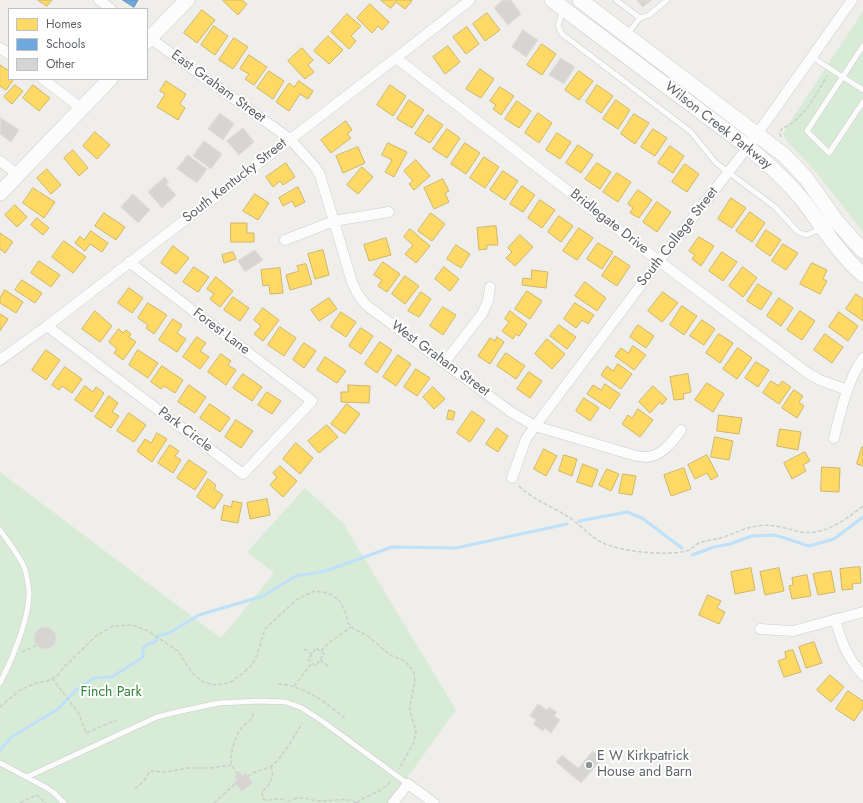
<!DOCTYPE html>
<html>
<head>
<meta charset="utf-8">
<style>
	body { margin:0 }
	#map { position:relative; width:863px; height:803px; overflow:hidden; background:#efeeea; font-family:Jost,sans-serif }
	canvas { display:block }
	.legend { position:absolute; left:8px; top:8px; width:140px; height:72px; box-sizing:border-box; background:#fff; border:1px solid #bfc1c3; margin:0; padding:5px 7px; list-style:none; font-size:12px; color:#5f6368 }
	.legend li { display:flex; align-items:center; gap:8px; height:20px }
	.legend b { width:20px; border:1px solid #bfc1c3 }
</style>
</head>
<body>
<div id="map">
<canvas width="863" height="803"></canvas>
<ul class="legend">
<li><b style="height:11px;background:#ffd966"></b>Homes</li>
<li><b style="height:11px;background:#6fa8dc"></b>Schools</li>
<li><b style="height:11px;background:#d6d5d3"></b>Other</li>
</ul>
</div>
<script>
const g = document.querySelector('canvas').getContext('2d');
g.lineJoin = 'round';
function paint(path, color) { g.fillStyle = color; g.fill(path, 'evenodd'); }
function strokePath(path, color, width, dash) { g.strokeStyle = color; g.lineWidth = width; g.lineCap = dash ? 'butt' : 'round'; g.setLineDash(dash || []); g.stroke(path); }
function drawText(font, color, halo, rows, align = 'center') {
  g.font = font + ' Jost,sans-serif'; g.lineWidth = 4; g.setLineDash([]); g.textBaseline = 'middle'; g.strokeStyle = halo; g.fillStyle = color; for (const [text, x, y, turn = 0] of rows) {
    g.save(); g.translate(x, y); g.rotate((+turn || 0) * Math.PI / 180); g.textAlign = isNaN(turn) ? turn : align; if (halo) g.strokeText(text, 0, 0); g.fillText(text, 0, 0); g.restore();
  }
}
paint(new Path2D(`
	M863,11V232L816,172L785,139L783,133Z
	M0,472L221,638L274,573L247,552L305,488L343,523L456,710L389,803H0Z`), '#d8ebd6');
const homes = new Path2D(`
	M38,0H52L47,6Z
	M224,0H242L247,4L238,15L223,1Z
	M381,0H411L412,1L405,9L396,2L391,8Z
	M370,4L389,22L382,30L378,26L372,33L357,18Z
	M202,10L215,20L197,43L184,33Z
	M487,13L500,30L485,41L473,24Z
	M347,14L361,26L351,36L356,41L349,49L331,32Z
	M214,26L228,36L215,55L201,45Z
	M467,27L479,44L466,54L453,37Z
	M328,36L343,50L329,64L314,51Z
	M234,38L248,47L233,69L219,60Z
	M542,44L556,54L542,75L527,65Z
	M448,46L460,62L445,74L433,57Z
	M302,48L313,60L308,65L314,72L305,79L288,61Z
	M249,55L267,67L254,85L245,79L249,74L240,69Z
	M0,65L9,71V79H14L6,90L0,86Z
	M480,69L494,79L481,98L466,89Z
	M269,71L284,81L273,99L257,88Z
	M579,71L593,81L579,100L565,90Z
	M166,81L186,94L180,104L185,108L178,120L157,107L165,94L160,91Z
	M299,81L313,91L308,99L300,94L289,111L276,102L289,83L294,87Z
	M15,85L23,91L12,104L4,97Z
	M33,85L50,98L39,111L23,98Z
	M390,85L406,96L393,116L377,105Z
	M597,85L613,96L601,113L586,102Z
	M500,87L514,96L501,115L493,109L496,105L490,101Z
	M409,100L424,110L412,128L397,119Z
	M616,100L630,110L618,129L603,119Z
	M517,101L531,111L519,128L505,119Z
	M538,113L552,123L539,143L525,133Z
	M634,114L649,123L635,144L621,134Z
	M428,115L443,125L430,143L415,134Z
	M346,121L352,130L347,134L351,138L331,153L321,140Z
	M447,129L460,138L447,158L433,149Z
	M653,129L667,138L655,156L641,147Z
	M95,132L110,145L97,159L83,146Z
	M557,133L571,142L560,159L546,150Z
	M388,143L407,152L394,177L385,172L392,160L382,155Z
	M465,143L480,153L466,174L451,164Z
	M578,145L593,155L581,173L566,163Z
	M670,146L684,156L673,173L658,163Z
	M358,147L365,163L343,173L336,156Z
	M73,150L88,168L79,176L64,158Z
	M484,157L499,167L485,188L470,178Z
	M416,160L430,176L414,190L409,184L413,181L404,171Z
	M286,163L295,177L283,185L280,181L273,187L266,177Z
	M597,163L611,172L600,189L585,179Z
	M685,164L699,174L687,192L672,182Z
	M362,167L373,177L358,194L347,185Z
	M47,169L61,185L51,194L37,178Z
	M503,171L518,181L505,200L490,190Z
	M617,173L631,182L618,202L603,192Z
	M443,179L449,191L445,193L449,202L434,209L424,188Z
	M522,186L535,195L523,212L510,204Z
	M298,187L305,202L295,207L292,201L283,206L279,198Z
	M33,188L55,202L44,218L23,203Z
	M638,190L652,200L639,218L630,213L633,208L628,204Z
	M255,194L269,203L258,220L243,211Z
	M731,198L746,208L732,228L718,219Z
	M540,200L555,210L542,228L528,218Z
	M657,202L671,212L657,232L643,222Z
	M15,205L27,217L17,227L5,215Z
	M750,212L765,223L752,242L736,231Z
	M104,213L125,227L116,240L95,226Z
	M431,213L445,224L432,241L418,231Z
	M559,216L573,226L561,242L548,232Z
	M37,218L49,228L43,235L31,225Z
	M231,223H247V233H254V242H231Z
	M496,226L498,245H487V249L479,250L477,228Z
	M579,228L593,238L577,260L563,251Z
	M410,229L430,246L416,263L405,254L413,245L404,237Z
	M766,230L781,240L770,256L756,246Z
	M91,231L108,243L102,252L90,244L85,251L75,243L80,236L84,240Z
	M0,233L13,242L5,253L0,249Z
	M520,235L533,247L515,266L506,258L512,252L508,248Z
	M699,237L714,246L701,266L692,259L695,255L689,251Z
	M386,238L391,255L369,261L364,245Z
	M64,241L86,257L73,273L52,257Z
	M598,243L613,252L602,269L587,259Z
	M783,244L798,253L786,270L772,261Z
	M456,245L470,254L461,268L447,259Z
	M173,246L189,258L176,274L161,263Z
	M323,250L329,275L315,279L308,254Z
	M233,252L236,259L224,263L222,255Z
	M722,252L737,262L723,281L709,271Z
	M615,256L630,266L617,286L602,276Z
	M39,261L60,275L51,287L31,273Z
	M383,262L400,274L387,292L378,286L382,280L374,275Z
	M812,263L827,270L823,279L827,281L820,294L800,284Z
	M306,264L312,284L290,290L286,275L299,271L297,266Z
	M194,267L209,277L198,292L183,282Z
	M444,267L459,279L450,291L435,279Z
	M743,267L757,278L743,297L729,286Z
	M280,268L283,293L270,294L269,285L263,286L261,270Z
	M532,270L548,272L546,288L522,285L523,278L531,279Z
	M405,276L419,286L405,304L392,294Z
	M216,277L233,291L220,307L210,299L214,294L207,289Z
	M22,280L42,293L35,303L15,290Z
	M585,282L606,298L597,311L575,296Z
	M758,284L772,293L761,310L747,301Z
	M129,288L143,298L132,313L118,303Z
	M5,290L23,302L16,313L0,303V298Z
	M527,291L542,301L530,319L515,309Z
	M421,292L431,299L419,317L408,311Z
	M663,292L678,303L662,322L648,311Z
	M856,294L863,299V321L846,309Z
	M233,297L249,308L240,321L224,310Z
	M329,298L337,309L319,321L311,310Z
	M779,298L793,308L781,326L767,316Z
	M148,303L167,315L154,334L146,328L148,325L138,318Z
	M575,303L594,315L588,324L582,320L576,328L564,319Z
	M682,306L697,316L684,335L670,325Z
	M443,307L456,315L443,335L430,326Z
	M263,308L279,320L263,341L254,334L261,326L254,320Z
	M95,311L112,326L100,342L82,329Z
	M510,311L527,324L519,336L516,334L513,339L502,331L509,322L505,319Z
	M800,311L815,321L802,340L787,330Z
	M341,312L356,322L346,337L331,327Z
	M839,312L858,326L848,341L829,327Z
	M0,314L8,319L0,331Z
	M173,319L182,325L177,333L186,339L177,352L159,340Z
	M702,320L715,329L704,345L690,336Z
	M559,325L576,337L567,349L550,336Z
	M638,325L654,336L646,348L630,337Z
	M280,327L296,338L284,356L268,345Z
	M361,328L373,336L361,354L349,346Z
	M119,329L123,333L126,330L131,334L129,337L136,342L123,360L114,353L117,349L109,342Z
	M719,334L733,343L720,363L706,353Z
	M825,334L843,347L832,363L814,350Z
	M197,337L206,343L200,351L209,357L200,369L183,357Z
	M497,337L504,342L490,364L478,356L490,338L495,341Z
	M547,339L565,354L552,369L535,354Z
	M380,342L392,350L377,373L365,364Z
	M304,343L316,351L304,368L293,360Z
	M633,346L646,355L634,370L615,356L621,348L628,353Z
	M738,348L752,358L737,379L723,369Z
	M46,350L60,360L46,380L32,370Z
	M138,350L158,363L148,378L129,365Z
	M506,353L525,366L516,379L497,366Z
	M221,354L231,361L228,365L236,370L226,385L208,372Z
	M398,355L411,364L396,386L383,377Z
	M325,357L346,371L337,383L317,370Z
	M756,362L769,370L758,387L745,378Z
	M618,364L632,374L621,389L601,375L607,366L613,371Z
	M162,366L183,380L175,393L164,386L161,389L151,382Z
	M65,367L82,379L72,393L62,386L59,390L52,385Z
	M416,369L430,378L417,396L404,387Z
	M529,372L542,381L530,398L517,389Z
	M243,374L262,387L252,401L233,388Z
	M688,374L691,392L683,394L684,399L674,400L670,377Z
	M771,381L779,386L782,381L791,387L779,404L763,393Z
	M707,383L724,394L713,412L695,400Z
	M605,384L620,394L610,409L587,394L593,385L601,390Z
	M189,385L206,397L195,413L178,402Z
	M348,385L370,386L369,403L341,402V392H348Z
	M85,386L93,392L96,387L104,393L92,412L75,400Z
	M653,386L667,399L662,405L660,402L650,413L639,402Z
	M433,387L445,399L434,409L423,397Z
	M794,390L803,396L799,402L804,406L797,418L782,408Z
	M267,392L281,401L272,414L258,405Z
	M109,396L118,403L112,412L119,416L111,428L95,417Z
	M584,398L599,408L590,421L576,411Z
	M210,404L230,418L220,432L200,418Z
	M347,404L360,414L345,434L331,424Z
	M638,409L653,420L640,437L622,424L628,415L632,418Z
	M449,410L455,412L453,420L447,419Z
	M472,411L485,420L470,442L457,433Z
	M129,413L146,425L134,442L117,431Z
	M719,415L742,418L739,434L717,431Z
	M236,420L253,431L241,448L225,437Z
	M327,425L338,437L319,453L308,441Z
	M497,428L508,436L498,452L486,444Z
	M780,429L801,432L798,450L777,446Z
	M157,433L167,439L152,462L137,451L145,439L151,443Z
	M715,437L733,441L729,460L711,457Z
	M296,443L313,458L300,474L283,459Z
	M170,445L179,451L175,456L181,460L173,473L158,463Z
	M862,447H863V466L857,464Z
	M544,449L557,456L546,476L534,469Z
	M805,452L810,461L803,465L806,471L792,479L784,463Z
	M564,455L577,459L572,476L559,471Z
	M707,455L718,476L711,480L707,473L695,479L688,465Z
	M189,460L207,472L195,490L177,478Z
	M583,464L598,470L592,487L577,482Z
	M280,466L297,481L283,497L270,485L277,477L273,473Z
	M822,467L840,468L839,492L821,491Z
	M684,468L691,489L671,496L664,475Z
	M607,469L619,474L611,491L599,485Z
	M623,474L636,476L632,495L619,493Z
	M208,479L216,485L214,489L223,495L214,509L197,497Z
	M267,499L270,515L250,519L247,503Z
	M233,501L242,503L238,523L221,520L224,505L231,507Z
	M860,567L861,583L852,584L853,589L842,590L840,569Z
	M751,568L755,590L735,594L731,572Z
	M779,568L784,591L765,595L760,572Z
	M831,571L835,592L818,595L813,574Z
	M807,575L811,596L792,599L789,586L793,585L792,578Z
	M708,595L721,601L717,608L725,612L719,624L699,615Z
	M814,642L822,663L806,668L799,647Z
	M793,650L801,672L784,677L778,661L786,658L785,652Z
	M830,675L844,687L831,702L817,690Z
	M848,691L863,701V708L854,721L836,709Z`);
paint(homes, '#ffd966');
strokePath(homes, '#cfb667', 1);
const schools = new Path2D(`
	M123,0H138L134,7Z`);
paint(schools, '#6fa8dc');
strokePath(schools, '#6a93b9', 1);
strokePath(new Path2D(`
	M579,521L627,512L642,518L682,548
	M692,555L714,547L730,544L752,536L775,535L809,546L834,539L863,517
	M0,750L13,736L58,709L76,690L94,678L112,677L143,657V648L150,643H154L158,636L169,633L199,615L263,596L296,576L326,571L392,547L456,548L567,524`), '#bfe0f9', 3);
const building = new Path2D(`
	M503,0H511L521,14L508,25L494,8Z
	M637,0H652L643,7Z
	M523,30L538,40L526,57L512,47Z
	M561,58L575,67L564,84L549,75Z
	M220,113L234,124L223,140L208,129Z
	M1,118L19,130L11,142L0,134Z
	M243,128L254,142L239,155L227,141Z
	M204,141L222,154L211,169L193,156Z
	M188,155L207,169L197,183L177,169Z
	M165,177L169,182L166,184L176,195L162,208L148,192Z
	M133,194L150,210L138,223L121,207Z
	M255,250L263,260L245,272L238,261Z
	M34 638a11 11 0 1 1 22 0a11 11 0 1 1-22 0Z
	M538,704L547,710L549,707L557,712L554,716L560,720L551,733L545,728L543,731L533,724L536,720L530,716Z
	M593,751L602,759L581,783L556,762L562,755L578,768Z
	M240,772L242,776L245,773L253,783L242,791L234,782L237,780L235,776Z`);
paint(building, '#d6d5d3');
strokePath(building, '#deddd9', 1);
const lane = new Path2D(`
	M616,0L640,18
	M563,10L558,26L562,34L691,132L716,163L775,207L798,232L806,235L821,229
	M627,34L640,18L649,15L667,0
	M863,46L807,131L829,153L863,102
	M812,57L863,90
	M0,530C9,543 19,555 25,569C27,577 29,585 29,593C29,619 12,660 0,683
	M0,763L47,788L54,793L64,803
	M27,777L157,717L181,711L219,703L258,701L286,702L302,708L322,721L408,784`);
const street = new Path2D(`
	M99,0L111,9
	M147,36L290,139L315,167L320,175L352,282L357,293L366,305L511,412L535,426L633,455C637,456 642,457 646,457C661,457 673,441 681,430
	M0,48L9,54
	M396,58L659,261L809,374L820,380L847,390
	M43,79L81,108
	M0,161L18,175
	M285,240L334,221L389,212
	M47,326L243,474L312,401L129,262
	M0,360L47,326L396,58L470,0
	M444,363L482,314L488,301L490,287
	M834,438C841,410 847,382 863,358
	M512,478L526,439L535,426L659,261L748,147L852,0
	M835,619C841,640 847,658 863,675
	M760,629L793,631L863,612
	M393,803L408,784L434,803`);
const secondary = new Path2D(`
	M552,0L748,147C767,163 785,179 801,198C822,225 837,252 863,275
	M580,0L784,155L806,178L837,222L863,251
	M147,41L187,0
	M0,193L110,79`);
strokePath(lane, '#cbcccc', 6);
strokePath(street, '#cbcccc', 11);
strokePath(secondary, '#cacacb', 16);
strokePath(new Path2D(`
	M781,137L780,134L782,128C802,122 817,93 827,76
	M519,486C532,499 551,506 567,516C579,523 588,535 601,542C619,552 667,556 687,551C691,550 694,546 697,544C706,540 715,540 724,537C735,533 746,527 758,526C772,523 787,529 800,532C824,536 845,520 863,506
	M304,649L312,654
	M321,651L326,645L351,627
	M22,652L37,645
	M320,660L329,667
	M52,678L79,714L86,733L116,720
	M278,684C303,685 327,703 346,719
	M294,686L312,663L316,666L324,654L316,648L308,660L312,663
	M0,707L20,690L36,683L47,681L57,676L66,665L97,635L113,626L132,625L148,631L178,651L192,673L203,682L214,685L229,683L242,674L251,666L257,655L265,629L296,600L314,591L328,593L339,600L346,613L348,623L354,629L368,636L390,655L405,661L414,672L415,681L410,705V712L416,731L414,742L399,769
	M271,766C275,778 270,784 262,792L263,799C271,803 279,795 287,802
	M238,774L231,765C230,755 234,739 240,730C245,722 252,724 253,713
	M248,777C254,770 263,771 271,766C281,760 295,735 302,723
	M135,789L144,781L150,771L165,772L188,768H210L231,765
	M288,802C291,800 295,798 300,798C306,797 312,801 319,801C331,802 346,796 357,803
	M20,803L37,795L46,803
	M214,803L236,783
	M357,803L360,800L379,791L388,785L391,780`), '#cacfcc', 1.5, [4, 2]);
strokePath(lane, '#fdfcfc', 5);
strokePath(street, '#fdfcfc', 10);
strokePath(secondary, '#fdfcfc', 15);
for (const [x, y, r, color] of [
	[589,765,4,"#919496"]
]) { const dot = new Path2D(); dot.arc(x, y, r, 0, 2 * Math.PI); g.fillStyle = color; g.fill(dot); strokePath(dot, '#fff', 1.5); }
drawText('14px', '#5f6368', '#fff', [
	["East Graham Street",218,87,36],
	["Wilson Creek Parkway",718,126,38],
	["South Kentucky Street",235,181,-38],
	["Bridlegate Drive",609,222,38],
	["South College Street",678,237,-52],
	["Forest Lane",221,332,37],
	["West Graham Street",440,359,36],
	["Park Circle",185,430,37]
]);
drawText('14px', '#348238', '#fff', [
	["Finch Park",111,693]
]);
drawText('14px', '#5f6368', '#fff', [
	["E W Kirkpatrick",597,757],
	["House and Barn",597,773]
], 'left');
</script>
</body>
</html>
